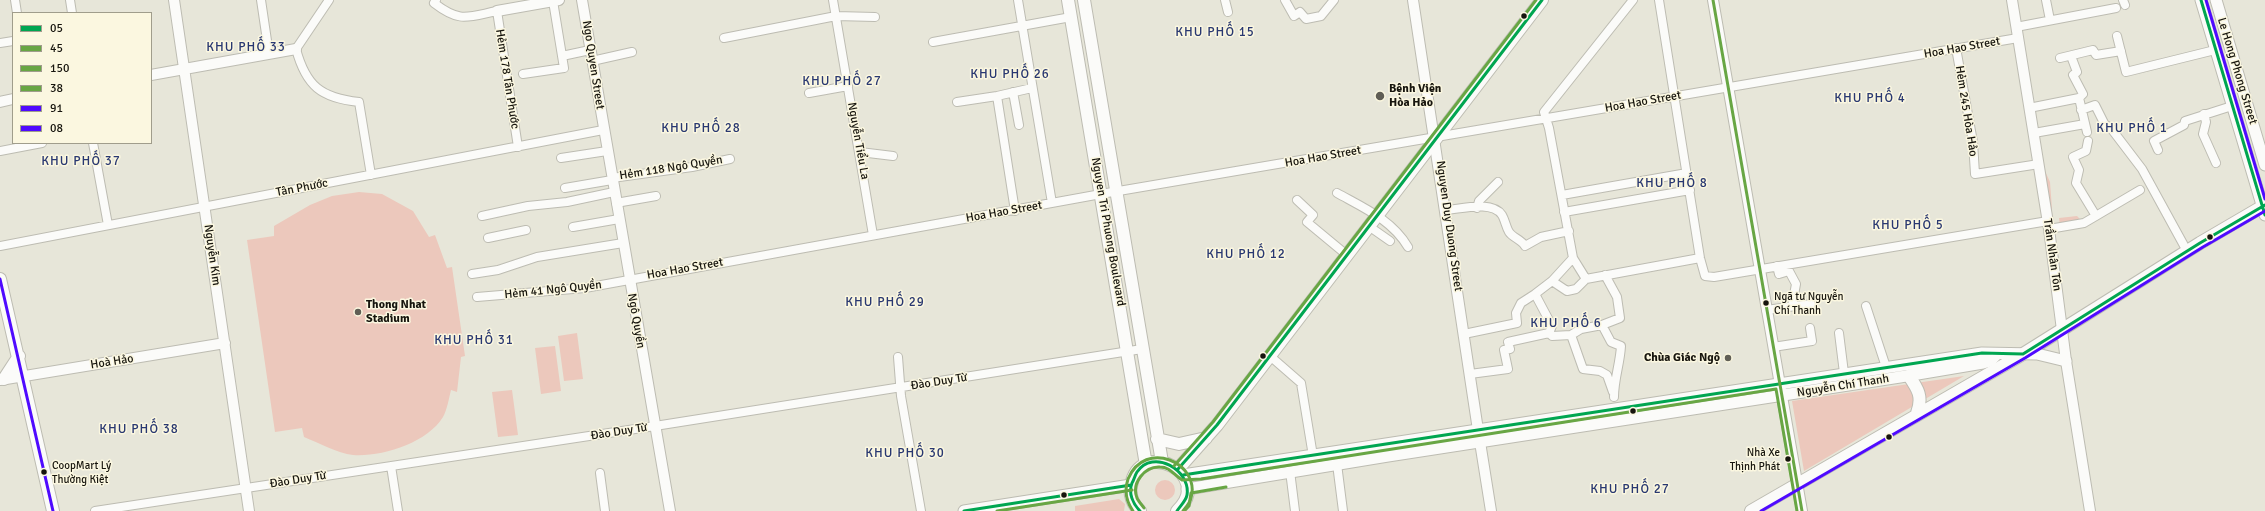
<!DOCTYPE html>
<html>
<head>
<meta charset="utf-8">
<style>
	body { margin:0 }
	#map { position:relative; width:2265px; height:511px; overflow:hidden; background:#e7e6d9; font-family:Signika,sans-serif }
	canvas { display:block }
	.legend { position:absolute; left:12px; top:12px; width:140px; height:132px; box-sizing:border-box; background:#fbf7e0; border:1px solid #a09d8c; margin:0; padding:5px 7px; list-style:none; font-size:12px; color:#17150e }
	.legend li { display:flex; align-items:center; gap:8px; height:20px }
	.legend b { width:20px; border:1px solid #a09d8c }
</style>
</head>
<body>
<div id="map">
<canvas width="2265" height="511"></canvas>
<ul class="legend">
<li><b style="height:5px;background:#00a651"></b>05</li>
<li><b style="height:5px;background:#68a644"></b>45</li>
<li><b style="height:5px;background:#68a644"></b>150</li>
<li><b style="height:5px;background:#68a644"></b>38</li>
<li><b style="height:5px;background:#4f0aff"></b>91</li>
<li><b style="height:5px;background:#4f0aff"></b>08</li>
</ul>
</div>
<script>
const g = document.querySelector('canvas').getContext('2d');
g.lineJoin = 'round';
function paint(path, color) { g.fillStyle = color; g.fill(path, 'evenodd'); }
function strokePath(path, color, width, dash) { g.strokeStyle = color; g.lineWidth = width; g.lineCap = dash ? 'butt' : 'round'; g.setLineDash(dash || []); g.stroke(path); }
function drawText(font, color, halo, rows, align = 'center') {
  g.font = font + ' Signika,sans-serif'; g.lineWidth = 3; g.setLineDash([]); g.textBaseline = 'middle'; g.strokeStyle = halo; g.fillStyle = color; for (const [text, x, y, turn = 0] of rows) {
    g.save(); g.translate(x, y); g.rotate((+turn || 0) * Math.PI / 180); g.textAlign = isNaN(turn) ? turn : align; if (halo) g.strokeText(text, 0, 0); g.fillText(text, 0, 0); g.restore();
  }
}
paint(new Path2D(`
	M2040,160L2050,182L2052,209L2047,210Z
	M359,192L382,194L413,211L429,237L435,235L447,268L452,267L465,356L461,357L457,392L451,390C449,398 447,410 443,417C427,443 382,457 353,455C337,453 319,443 304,437L302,428L275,432L247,240L274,236V226L310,205L332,196Z
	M2077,216L2083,222L2060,226L2059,218Z
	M577,333L583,379L564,381L558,336Z
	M555,346L561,391L541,394L535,348Z
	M1964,376L1804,471L1792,401Z
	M512,390L518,435L498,437L492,392Z
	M1155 490a10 10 0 1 1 20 0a10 10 0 1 1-20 0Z
	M1119,499L1125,504L1124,511H1075V506Z`), '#ecc8bc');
const minor = new Path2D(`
	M15,0L17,13
	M70,0L72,13
	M261,0L269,54
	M329,0L296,49C306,86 321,98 359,102L371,175
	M436,0L434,3C460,23 467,17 497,11L518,147
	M833,0L873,235
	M1018,0L1052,203
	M1225,0L1228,12
	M1285,0L1294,16L1300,12L1306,19L1321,16L1334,0
	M1633,0L1544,112L1549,128L1573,258L1586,279L1700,258
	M1659,0L1700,258L1705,276L1714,277L2048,221
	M2046,0L2050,20
	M2123,0L2125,5
	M2016,27L2116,8
	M2117,36L2126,72L2215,50
	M724,38L836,16L875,17
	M933,42L1071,17
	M0,43L13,41
	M1956,48L1973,142L1975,174L2039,164
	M562,56L590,50
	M2071,56L2077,72L2073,75L2083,94L2079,98
	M2060,58L2093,50L2096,55L2121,51
	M592,61L632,52
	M523,74L564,68L553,1
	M1013,92L1019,125
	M809,93L848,86
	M997,96L1015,211
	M957,102L997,96L1032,88
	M2029,108L2079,98L2087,132
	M2081,110L2095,105L2105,125L2110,127L2142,169L2187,251
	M2204,114L2206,122L2203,134L2216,163
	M2034,133L2085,124
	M2088,141L2086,151L2073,157L2079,170L2076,183L2096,216
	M93,143L108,225
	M2158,150L2154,141L2184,125L2185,121L2232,106
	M0,151L42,143
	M860,152L893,156
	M561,158L607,151
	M612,178L692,167L730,159
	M565,188L612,180
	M1337,193C1364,208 1392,220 1408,247
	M1562,195L1687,173
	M1297,200L1313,215L1307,222L1348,256
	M616,203L656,196
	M1477,208L1479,201L1498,182
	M1446,210C1461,209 1492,200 1502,215C1505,220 1506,227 1509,232C1513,238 1521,239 1525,246L1541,237L1569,231
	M1564,212L1690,190
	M482,216L528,206L567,202L614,192
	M573,227L619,219
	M1370,227L1390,241
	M2049,229L2084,223L2140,190
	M488,238L526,230
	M0,246L603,130
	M1777,266L1779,274L1789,271L1796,284L1792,306
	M472,274L498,270L537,257L623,243
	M1605,275L1617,297L1620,318L1602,325L1611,342L1621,346C1620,364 1614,379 1614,397
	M1552,281L1567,291L1576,289L1586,279
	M1535,294L1552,326L1549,333
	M477,297L585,288L1101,194L2018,38
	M1866,306L1886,367
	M1766,310L1811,304
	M1602,325L1581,329L1571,335L1583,369L1600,371L1607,375L1613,392
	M1839,333L1844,373
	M1464,334L1517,323L1516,313L1521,303L1535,294L1552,281L1573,258
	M1773,347L1812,341L1810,328
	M1270,356L1301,383L1313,456
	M898,357L901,396L921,511
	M1470,374L1508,369L1504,350L1510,349L1508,342L1549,333L1552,336L1571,335
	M1337,464L1343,511
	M391,466L398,511
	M1290,471L1295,511
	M600,473L605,511
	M95,511L655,426L1142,349`);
const tertiary = new Path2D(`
	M174,0L249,511
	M582,0L670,511
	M1413,0L1478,430
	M1713,0L1802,511
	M2012,0L2049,229L2066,361L2090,511
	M497,11L559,0
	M151,75L296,49
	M0,102L13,99
	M0,380L225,343
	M1480,442L1491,511`);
const secondary = new Path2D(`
	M2201,0L2265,215
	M2216,0L2265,165
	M1183,475L1982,353L2037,354L2066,361
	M1187,489L1388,456L1900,377L1983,363L1990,361L1997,354
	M964,511L1131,485`);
const primary = new Path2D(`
	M1068,0L1146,465
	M1084,0L1162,462
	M0,279L53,511
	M1909,376C1918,389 1923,397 1917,413
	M4,379L19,356
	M1157,439L1179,444L1206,438
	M1178,469L1217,425L1542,0
	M1140,511C1133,505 1129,495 1131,486C1139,436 1216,474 1177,511
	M1751,511L2023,354L2200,243L2265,205`);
strokePath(minor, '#bdbcb2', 10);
strokePath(tertiary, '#bdbcb2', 12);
strokePath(secondary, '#bdbcb2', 13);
strokePath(primary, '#bdbcb2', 14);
strokePath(minor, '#fbfbf9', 8);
strokePath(tertiary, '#fbfbf9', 10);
strokePath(secondary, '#fbfbf9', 11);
strokePath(primary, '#fbfbf9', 12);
strokePath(new Path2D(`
	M2201,0L2265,215
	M1178,469L1217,425L1542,0
	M1183,475L1982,353L2023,354L2200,243L2265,205
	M964,511L1131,485
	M1140,511C1133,504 1128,493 1132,483C1134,480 1135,475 1137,472C1153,448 1191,470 1187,495C1186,501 1180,506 1177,511`), '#00a651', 3);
strokePath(new Path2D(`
	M1144,508C1142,505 1138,501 1137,498C1131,483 1145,466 1160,467C1170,467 1174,475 1182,480L1201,479L1776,389L1797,511
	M997,511L1132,490
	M1184,511L1189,506L1191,493L1226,487`), '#68a644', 3);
strokePath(new Path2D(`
	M1174,466L1213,422L1536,0
	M1133,511C1126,501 1124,491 1128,479C1145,438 1201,463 1191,498C1190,503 1186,507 1183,511`), '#68a644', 3);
strokePath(new Path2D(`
	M1713,0L1802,511`), '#68a644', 3);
strokePath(new Path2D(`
	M2206,0L2265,199
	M1761,511L2025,358L2203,247L2265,211`), '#4f0aff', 3);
strokePath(new Path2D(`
	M0,279L53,511`), '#4f0aff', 3);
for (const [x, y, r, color] of [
	[1524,16,3.5,"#17150e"],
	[1380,96,5,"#605e55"],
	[2210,237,3.5,"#17150e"],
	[1766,303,3.5,"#17150e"],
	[358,312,4,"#605e55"],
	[1263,356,3.5,"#17150e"],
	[1728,358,4,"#605e55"],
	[1633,411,3.5,"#17150e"],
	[1889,437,3.5,"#17150e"],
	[1788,459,3.5,"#17150e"],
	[44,472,3.5,"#17150e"],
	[1064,495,3.5,"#17150e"]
]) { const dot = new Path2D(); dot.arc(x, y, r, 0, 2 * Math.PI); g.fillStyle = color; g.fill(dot); strokePath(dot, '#fbf7e0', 1.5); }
drawText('11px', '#17150e', '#fbf7e0', [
	["Ngã tư Nguyễn",1774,297],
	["Chí Thanh",1774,311],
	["Nhà Xe",1780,453,"right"],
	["Thịnh Phát",1780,467,"right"],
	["CoopMart Lý",52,466],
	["Thường Kiệt",52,480]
], 'left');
drawText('12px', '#17150e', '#fbf7e0', [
	["Hoa Hao Street",1962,48,-10],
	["Ngo Quyen Street",593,65,81],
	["Le Hong Phong Street",2237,71,73],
	["Hẻm 178 Tân Phước",507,79,81],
	["Hoa Hao Street",1643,102,-10],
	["Hẻm 245 Hòa Hảo",1966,111,81],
	["Nguyễn Tiểu La",858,141,80],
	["Hoa Hao Street",1323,157,-10],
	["Hẻm 118 Ngô Quyền",671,168,-9],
	["Tân Phước",302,188,-11],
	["Hoa Hao Street",1004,212,-10],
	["Nguyen Duy Duong Street",1449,226,82],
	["Nguyen Tri Phuong Boulevard",1108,232,80],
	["Nguyễn Kim",212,255,82],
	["Trần Nhân Tôn",2052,255,82],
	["Hoa Hao Street",685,269,-10],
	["Hẻm 41 Ngô Quyền",553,290,-6],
	["Ngô Quyền",636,321,80],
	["Hoà Hảo",112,362,-9],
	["Đào Duy Từ",939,382,-9],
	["Nguyễn Chí Thanh",1843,386,-9],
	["Đào Duy Từ",619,432,-9],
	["Đào Duy Từ",298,480,-9]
]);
drawText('bold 12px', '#17150e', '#fbf7e0', [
	["Bệnh Viện",1389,89],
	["Hòa Hảo",1389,103],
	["Thong Nhat",366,305],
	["Stadium",366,319],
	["Chùa Giác Ngộ",1720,358,"right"]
], 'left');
g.letterSpacing = '1px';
drawText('13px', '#293871', '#fbf7e0', [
	["KHU PHỐ 15",1215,33],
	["KHU PHỐ 33",246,48],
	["KHU PHỐ 26",1010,75],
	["KHU PHỐ 27",842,82],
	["KHU PHỐ 4",1870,99],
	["KHU PHỐ 28",701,129],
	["KHU PHỐ 1",2132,129],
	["KHU PHỐ 37",81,162],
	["KHU PHỐ 8",1672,184],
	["KHU PHỐ 5",1908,226],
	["KHU PHỐ 12",1246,255],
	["KHU PHỐ 29",885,303],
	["KHU PHỐ 6",1566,324],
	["KHU PHỐ 31",474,341],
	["KHU PHỐ 38",139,430],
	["KHU PHỐ 30",905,454],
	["KHU PHỐ 27",1630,490]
]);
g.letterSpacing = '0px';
</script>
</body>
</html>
